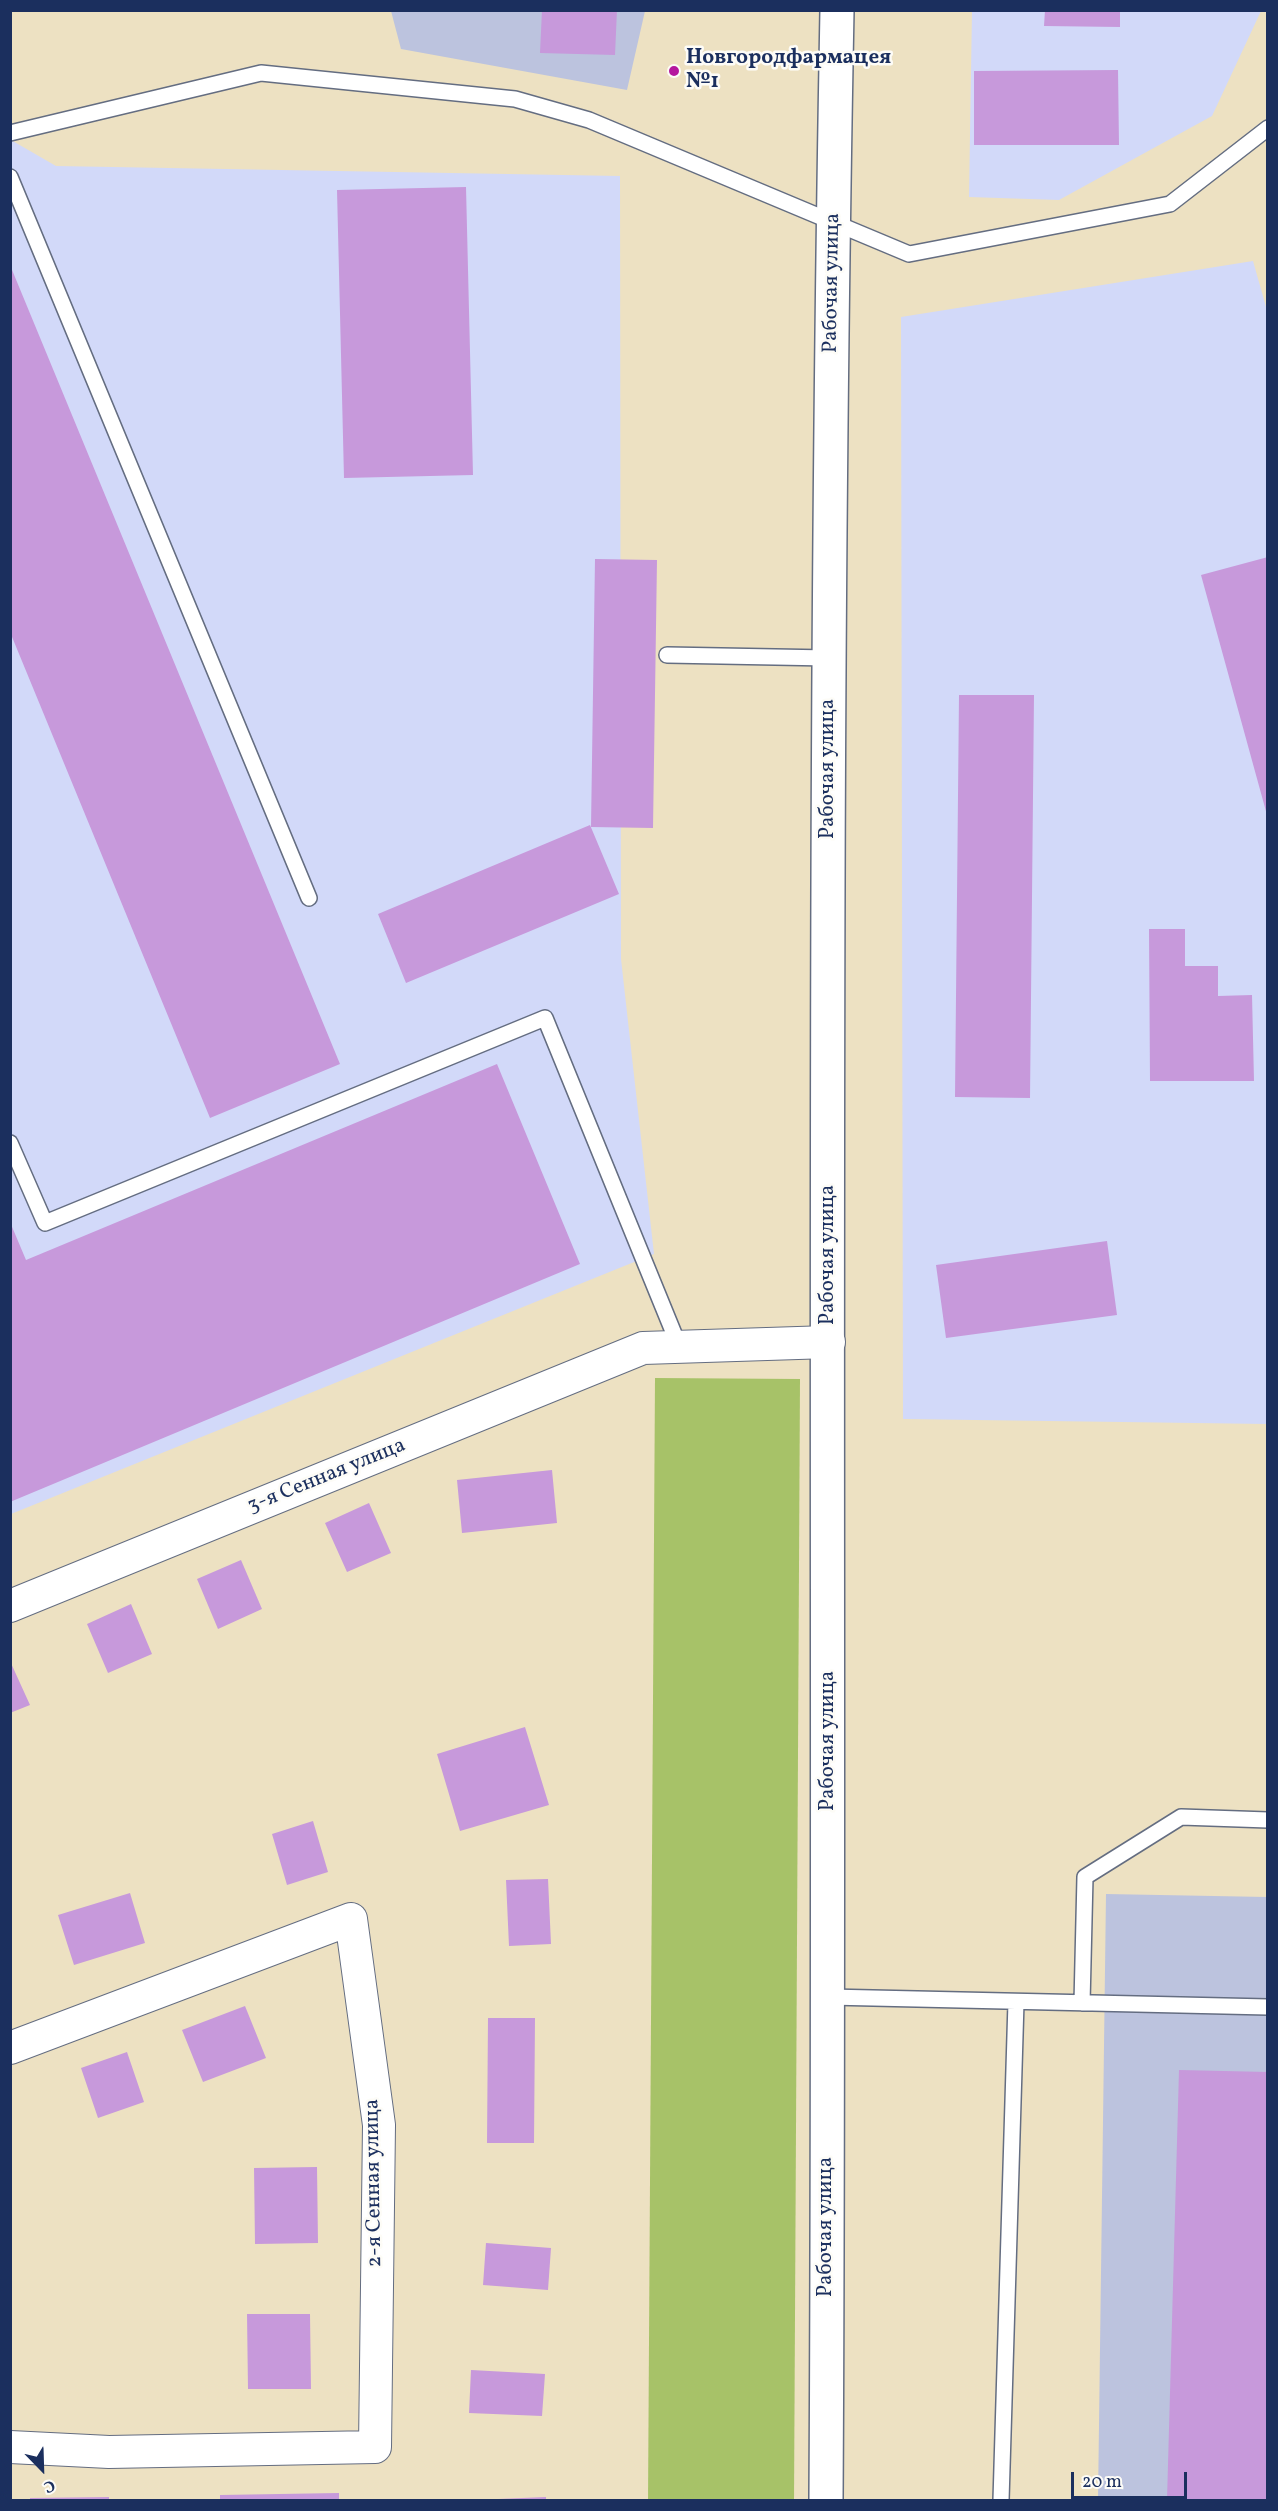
<!DOCTYPE html>
<html>
<head>
<meta charset="utf-8">
<style>
	body { margin:0 }
	#map { position:relative; width:1278px; height:2511px; overflow:hidden; background:#ede1c2; font-family:Vollkorn,serif }
	canvas { display:block }
	.frame { position:absolute; inset:0; border:12px solid #1b2f5e; pointer-events:none }
	.north { position:absolute; left:12px; top:2439px; width:60px; height:60px; -webkit-text-stroke:4px #fdfcf7; paint-order:stroke; rotate:157deg; font-size:16px; font-weight:700; line-height:24px; text-align:center; color:#1b2f5e }
	.north::after { content:''; display:block; margin:auto; width:21px; height:27px; background:#1b2f5e; clip-path:polygon(50% 0,100% 100%,50% 72%,0 100%) }
	.scale { position:absolute; left:1071px; top:2472px; width:116px; height:27px; box-sizing:border-box; border:3px solid #1b2f5e; border-top:0; padding-left:8px; font-size:18px; line-height:21px; white-space:nowrap; color:#1b2f5e; -webkit-text-stroke:4px #fdfcf7; paint-order:stroke }
</style>
</head>
<body>
<div id="map">
<canvas width="1278" height="2511"></canvas>
<div class="frame"></div>
<div class="north">С</div>
<div class="scale">20 m</div>
</div>
<script>
const g = document.querySelector('canvas').getContext('2d');
g.lineJoin = 'round';
function paint(path, color) { g.fillStyle = color; g.fill(path, 'evenodd'); }
function strokePath(path, color, width, dash) { g.strokeStyle = color; g.lineWidth = width; g.lineCap = dash ? 'butt' : 'round'; g.setLineDash(dash || []); g.stroke(path); }
function drawText(font, color, halo, rows, align = 'center') {
  g.font = font + ' Vollkorn,serif'; g.lineWidth = 5; g.setLineDash([]); g.textBaseline = 'middle'; g.strokeStyle = halo; g.fillStyle = color; for (const [text, x, y, turn = 0] of rows) {
    g.save(); g.translate(x, y); g.rotate((+turn || 0) * Math.PI / 180); g.textAlign = isNaN(turn) ? turn : align; if (halo) g.strokeText(text, 0, 0); g.fillText(text, 0, 0); g.restore();
  }
}
paint(new Path2D(`
	M972,11H1261L1212,116L1059,200L969,197Z
	M11,140L56,166L620,176L621,959L654,1254L11,1514Z
	M1253,261L1268,314L1267,1424L903,1419L901,317Z`), '#d2d9f9');
paint(new Path2D(`
	M391,11H645L627,90L401,49Z
	M1106,1894L1267,1897V2500H1098Z`), '#bcc3de');
paint(new Path2D(`
	M655,1378L800,1379L794,2500H648Z`), '#a7c268');
paint(new Path2D(`
	M542,10H617L615,55L540,53Z
	M1045,10H1120V27L1044,26Z
	M1118,70L1119,145H974V71Z
	M466,187L473,475L344,478L337,190Z
	M10,265L340,1064L210,1118L10,632Z
	M1268,557V815H1267L1201,575Z
	M595,559L657,560L653,828L591,827Z
	M959,695H1034L1030,1098L955,1097Z
	M590,825L619,894L406,983L378,914Z
	M1149,929H1185V966H1218V996L1252,995L1254,1081H1150Z
	M497,1064L580,1264L10,1502V1222L26,1260Z
	M1107,1241L1117,1315L946,1338L936,1265Z
	M552,1470L557,1523L462,1533L457,1480Z
	M369,1503L391,1553L347,1572L325,1523Z
	M241,1560L262,1609L218,1629L197,1579Z
	M131,1604L152,1654L108,1673L87,1624Z
	M10,1661L30,1705L10,1713Z
	M525,1727L549,1805L460,1831L437,1754Z
	M313,1821L328,1872L287,1885L272,1834Z
	M548,1879L551,1944L509,1946L506,1880Z
	M130,1893L145,1943L74,1965L58,1915Z
	M245,2006L266,2058L203,2082L182,2030Z
	M488,2018H535L534,2143H487Z
	M127,2052L144,2102L98,2118L81,2068Z
	M1179,2070L1268,2072V2500H1167Z
	M317,2167L318,2243L255,2244L254,2168Z
	M486,2243L551,2248L548,2290L483,2285Z
	M247,2314H310L311,2389H248Z
	M471,2370L545,2374L542,2416L469,2413Z
	M339,2493V2500H220V2495Z
	M109,2497V2500H30V2498Z
	M546,2497V2500H498V2499Z`), '#c799db');
const lane = new Path2D(`
	M10,133L261,73L515,99L589,120L909,254L1170,204L1268,128
	M10,177L309,898
	M667,655L829,658
	M10,1143L45,1223L545,1018L679,1346
	M829,1997L1268,2007
	M1082,2003L1085,1877L1181,1817L1268,1820
	M1001,2500L1016,2002`);
const street = new Path2D(`
	M10,1606L643,1348L829,1342
	M10,2048L351,1919L379,2125L375,2447L109,2452L10,2447`);
const secondary = new Path2D(`
	M826,2500C831,1671 821,840 837,10`);
strokePath(lane, '#646d81', 18);
strokePath(street, '#646d81', 34);
strokePath(secondary, '#646d81', 36);
strokePath(lane, '#fff', 15);
strokePath(street, '#fff', 32);
strokePath(secondary, '#fff', 33);
for (const [x, y, r, color] of [
	[674,71,6,"#b5179e"]
]) { const dot = new Path2D(); dot.arc(x, y, r, 0, 2 * Math.PI); g.fillStyle = color; g.fill(dot); strokePath(dot, '#fdfcf7', 2); }
drawText('bold 21px', '#1b2f5e', '#fdfcf7', [
	["Новгородфармацея",686,59],
	["№1",686,83]
], 'left');
drawText('21px', '#1b2f5e', '#fdfcf7', [
	["Рабочая улица",833,283,-89],
	["Рабочая улица",829,769,-90],
	["Рабочая улица",829,1255,-90],
	["3-я Сенная улица",327,1477,-22],
	["Рабочая улица",829,1741,-90],
	["2-я Сенная улица",375,2183,-91],
	["Рабочая улица",827,2227,-90]
]);
</script>
</body>
</html>
